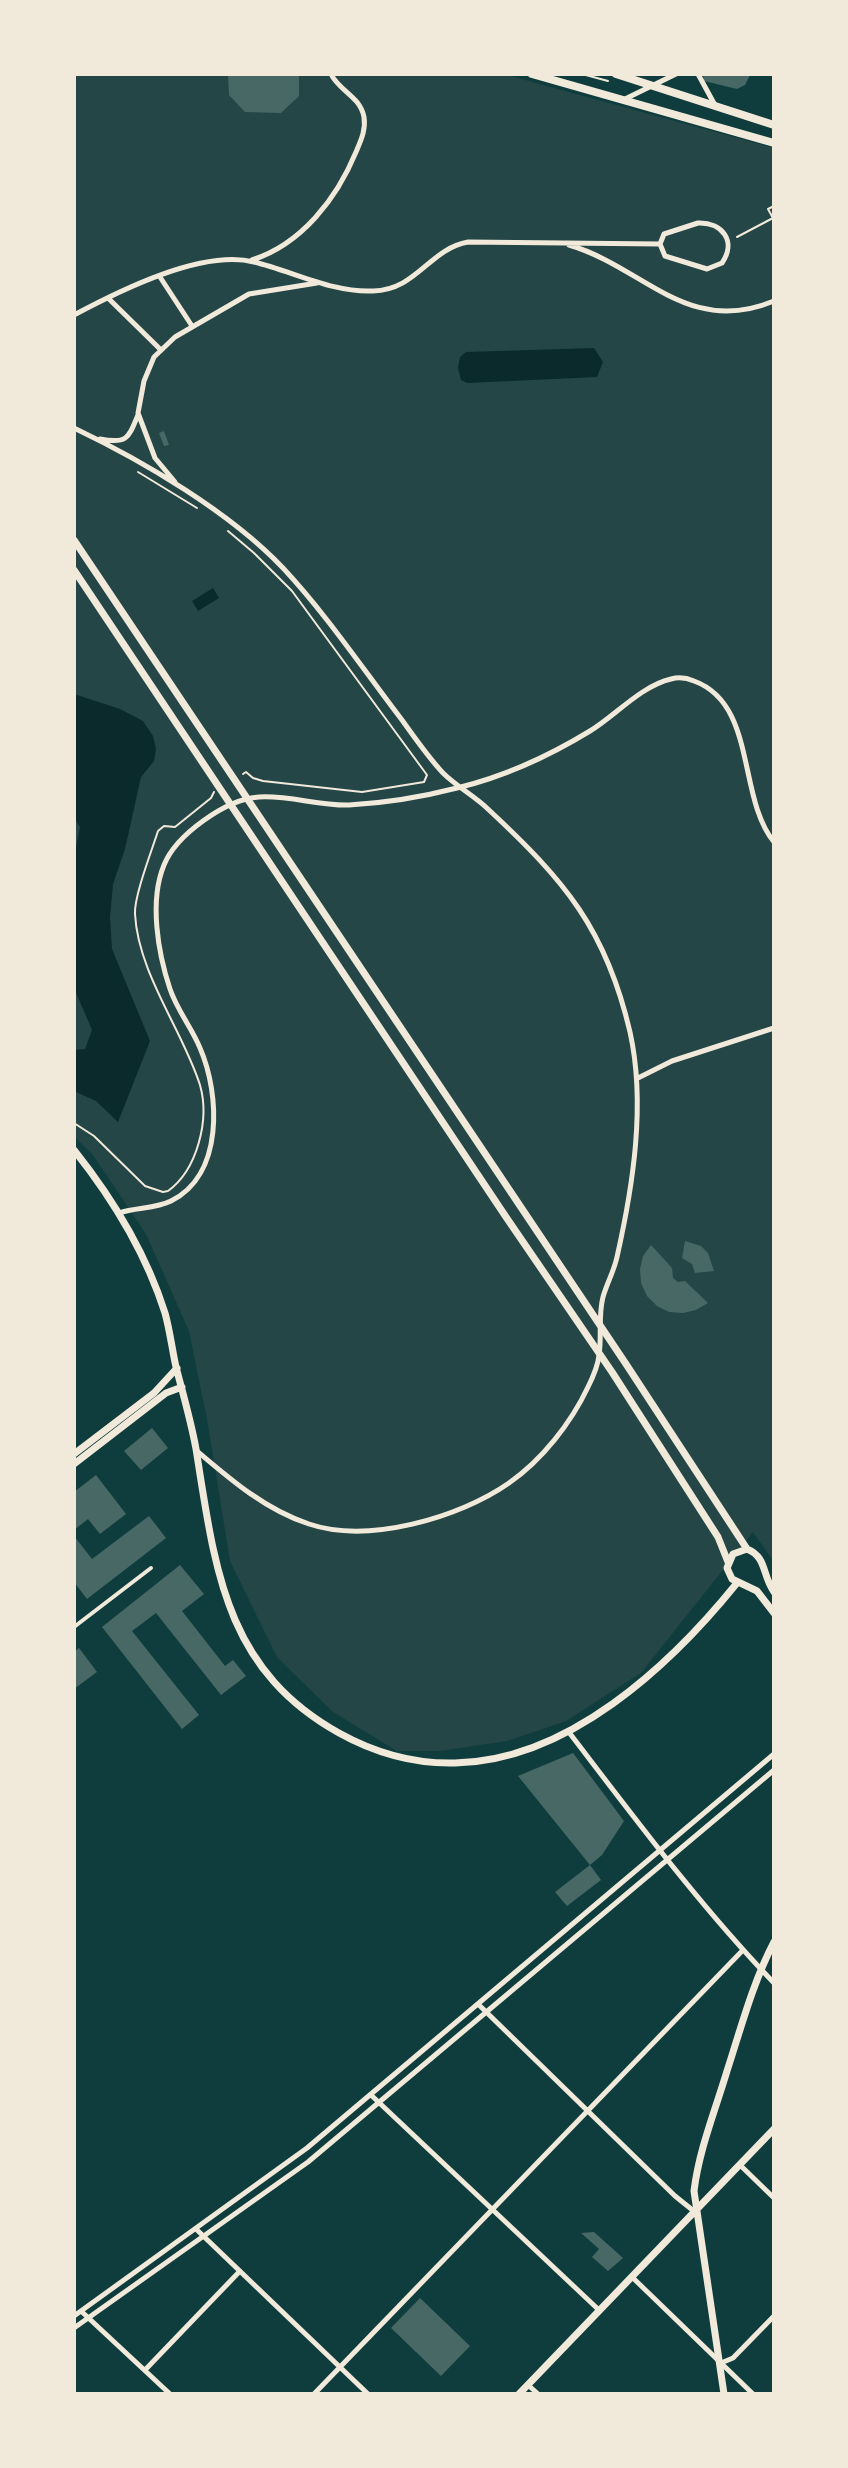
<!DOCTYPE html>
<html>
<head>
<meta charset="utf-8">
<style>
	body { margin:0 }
	#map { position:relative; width:848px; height:2468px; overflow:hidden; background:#0f3d3e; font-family:Overpass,sans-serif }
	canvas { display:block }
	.frame { position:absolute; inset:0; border:76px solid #f1e9da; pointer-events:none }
</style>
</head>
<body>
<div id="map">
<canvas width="848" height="2468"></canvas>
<div class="frame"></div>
</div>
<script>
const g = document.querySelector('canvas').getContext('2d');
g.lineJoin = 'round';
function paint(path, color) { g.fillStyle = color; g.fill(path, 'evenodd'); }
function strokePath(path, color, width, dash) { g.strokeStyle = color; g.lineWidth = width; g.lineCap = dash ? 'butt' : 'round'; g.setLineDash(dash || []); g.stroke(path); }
paint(new Path2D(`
	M74,74H503L774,148V1562L753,1532L641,1673L566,1721L507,1741L440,1751H397L333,1712L277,1657L230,1561L207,1419L189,1331L146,1234L93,1155L74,1136Z`), '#244646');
paint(new Path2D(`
	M594,348L603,362L597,377L467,383L461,380L458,368L460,357L466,352Z
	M213,588L219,598L198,611L192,601Z
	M74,694L120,709L143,721L153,736L156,749L154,761L141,777L125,849L113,884L110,917L112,949L150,1041L118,1122L96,1101L74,1091V1050L85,1049L92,1030L74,988V857L80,827L74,818Z`), '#0a2a2b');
paint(new Path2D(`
	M228,74H299V96L281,113L245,112L229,95Z
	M703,74H744L750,75L745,85L737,89L704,81Z
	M164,431L169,445L164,446L159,433Z
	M685,1241L701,1246L708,1253L714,1271L695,1273L692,1264L682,1258Z
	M651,1245L672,1268L673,1278L678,1282L685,1281L708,1303L696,1310L683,1313L669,1312L657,1306L647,1296L641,1283L640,1269L643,1256Z
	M152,1428L168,1448L141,1470L124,1451Z
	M96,1475L126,1514L100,1534L88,1519L74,1530V1492Z
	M149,1516L166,1538L87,1599L74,1582V1536L92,1559Z
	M180,1565L204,1594L182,1611L225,1666L233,1660L246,1676L221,1695L156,1613L132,1631L199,1715L182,1729L102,1627Z
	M79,1648L97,1672L74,1689V1652Z
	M573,1753L624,1821L602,1855L590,1865L518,1776Z
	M590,1865L601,1880L567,1906L555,1892Z
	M594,2232L623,2258L608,2271L592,2257L599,2249L581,2233Z
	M420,2298L470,2346L441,2376L391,2328Z`), '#486865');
strokePath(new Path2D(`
	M582,74L608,81
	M774,206L768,209L774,220
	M737,237L773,218
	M138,472L197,508
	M228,531L254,553L292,591L427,775L424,782L362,792L263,781L253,778L246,772L243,774
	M74,1123L94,1136L145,1186L163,1192L168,1191C197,1170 210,1120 200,1085C183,1031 138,973 135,914C134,896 152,850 158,831L164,826L175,827L211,798L214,792`), '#f1e9da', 2);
strokePath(new Path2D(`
	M74,1627L151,1568`), '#f1e9da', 4);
strokePath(new Path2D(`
	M698,74L716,107
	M625,99L676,74
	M698,223C722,222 737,241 722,263L707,269L665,256L660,244L664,234Z
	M569,245C644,267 687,337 774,301
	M252,260C302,244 337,198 356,152C361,140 366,130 364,117C360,96 339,91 331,74
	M160,277L192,326
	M108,298L161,350
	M74,315C119,291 202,249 254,262C292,271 333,293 373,291C417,290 429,249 468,242L660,244
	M74,428C143,461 230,512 283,568C326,614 363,669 402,720C415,738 428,757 443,773C457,787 475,796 489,810C565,881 606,929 630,1032C646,1104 633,1186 617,1257C614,1271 607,1283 603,1297C598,1316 602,1336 599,1355C598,1366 593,1377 588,1387C571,1423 542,1460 509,1483C459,1518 368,1544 309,1524C266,1510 231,1480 197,1451
	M100,439C127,444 128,439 138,415
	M175,482L155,458L138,413L144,381L154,357L175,337L249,294L317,283
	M638,1078L672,1061L774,1028
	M119,1213C136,1207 155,1209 171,1201C224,1175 220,1094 200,1048C192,1028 177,1010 170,989C158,953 149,901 164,865C176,835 226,799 259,797C289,795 319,806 349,805C385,803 422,797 457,788C503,777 549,756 590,731C615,716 641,686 671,679C678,677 687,678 694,681C757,704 737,797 774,842
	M568,1731C634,1817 699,1905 774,1983
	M478,2004L675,2196L695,2212
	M371,2095L600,2311
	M740,2165L774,2198
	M196,2229L368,2394
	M632,2277L753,2394
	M81,2311L170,2394
	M74,2316L307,2148L774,1754
	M74,2328L308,2162L774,1770
	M721,2363L733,2358L774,2316
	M145,2370L240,2271
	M528,2385L538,2394
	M314,2394L743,1950`), '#f1e9da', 5);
strokePath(new Path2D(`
	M74,540L626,1364L747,1549
	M74,570L506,1217L612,1372L718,1537L728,1562
	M74,1150C113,1199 146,1253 165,1313C170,1331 172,1349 176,1367C183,1394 191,1421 196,1449C215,1567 224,1669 339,1733C375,1753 414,1764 455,1763C568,1761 670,1666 737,1583
	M74,1454L154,1393L177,1368
	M74,1464L166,1393L182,1387
	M774,1592C762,1575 767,1557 747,1549L733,1554L727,1568L732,1579L757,1591L774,1613
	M519,2394L774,2129
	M724,2394L694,2191C699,2150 715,2111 727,2071C741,2028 753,1982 774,1942`), '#f1e9da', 7);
strokePath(new Path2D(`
	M532,74L774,143
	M616,74L774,125`), '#f1e9da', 8);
</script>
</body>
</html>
